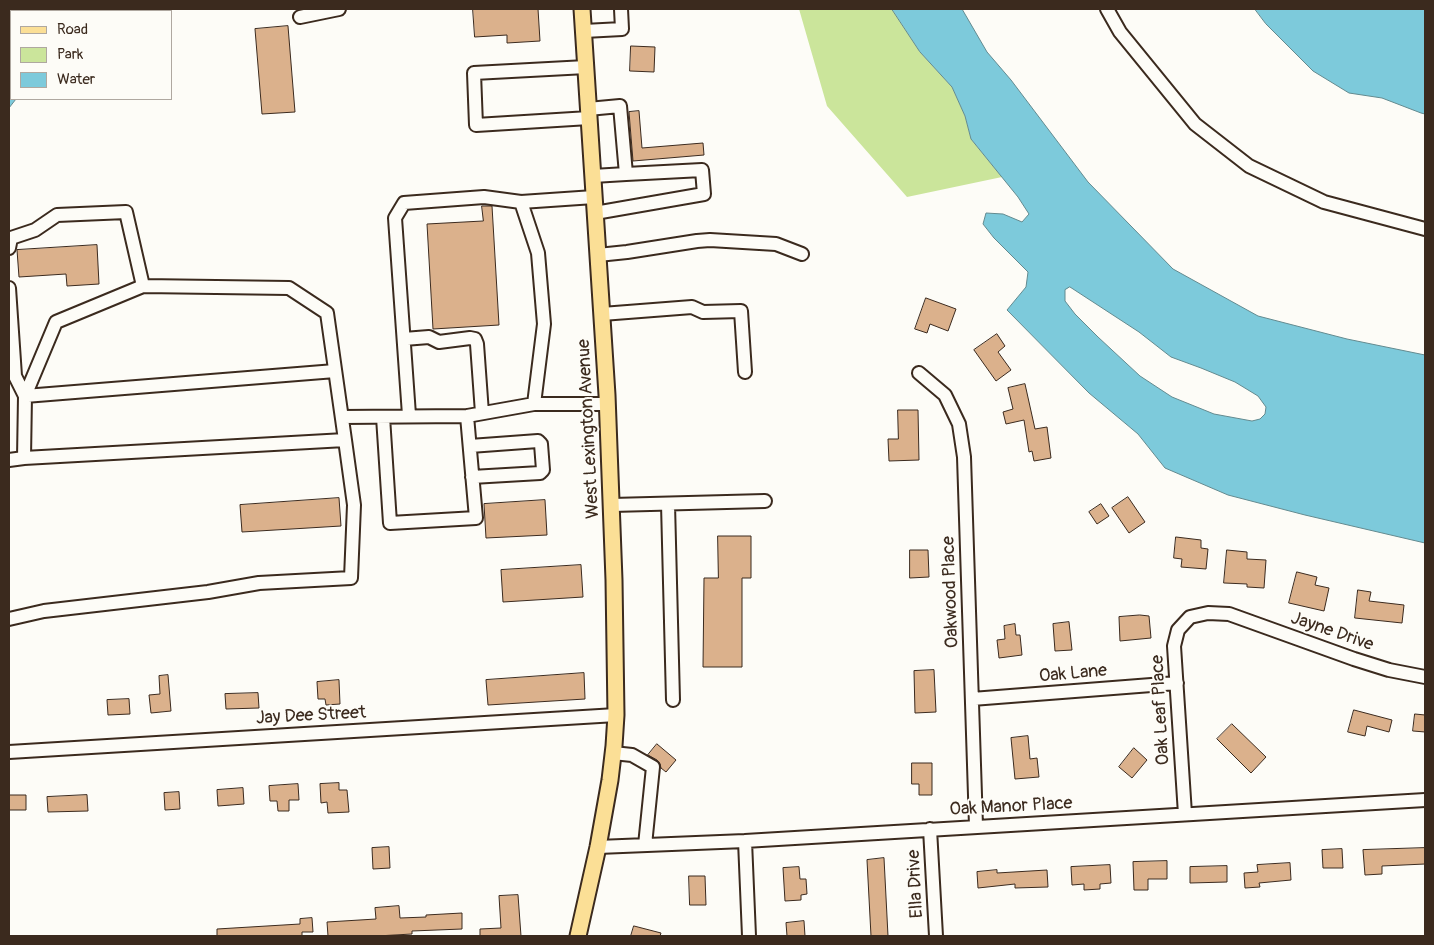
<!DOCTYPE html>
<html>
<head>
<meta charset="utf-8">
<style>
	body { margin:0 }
	#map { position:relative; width:1434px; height:945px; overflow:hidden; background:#fdfcf7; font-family:Pangolin,sans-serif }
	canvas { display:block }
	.frame { position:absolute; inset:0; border:10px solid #3b2a1e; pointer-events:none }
	.legend { position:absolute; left:10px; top:10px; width:162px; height:90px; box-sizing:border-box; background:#fdfcf7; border:1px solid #afa8a0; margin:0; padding:6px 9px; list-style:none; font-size:15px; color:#3b2a1e }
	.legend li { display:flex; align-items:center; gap:10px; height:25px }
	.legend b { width:25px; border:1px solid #afa8a0 }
</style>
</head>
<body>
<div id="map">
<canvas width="1434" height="945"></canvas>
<div class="frame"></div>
<ul class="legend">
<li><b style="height:6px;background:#fbdf96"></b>Road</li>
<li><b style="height:14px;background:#cbe59b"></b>Park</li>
<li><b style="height:14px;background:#7dcadb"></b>Water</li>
</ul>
</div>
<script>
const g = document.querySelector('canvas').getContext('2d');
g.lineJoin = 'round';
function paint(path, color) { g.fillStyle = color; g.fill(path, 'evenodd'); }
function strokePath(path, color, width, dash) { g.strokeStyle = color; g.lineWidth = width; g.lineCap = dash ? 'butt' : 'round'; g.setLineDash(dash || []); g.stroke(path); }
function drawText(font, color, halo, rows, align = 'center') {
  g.font = font + ' Pangolin,sans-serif'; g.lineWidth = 4; g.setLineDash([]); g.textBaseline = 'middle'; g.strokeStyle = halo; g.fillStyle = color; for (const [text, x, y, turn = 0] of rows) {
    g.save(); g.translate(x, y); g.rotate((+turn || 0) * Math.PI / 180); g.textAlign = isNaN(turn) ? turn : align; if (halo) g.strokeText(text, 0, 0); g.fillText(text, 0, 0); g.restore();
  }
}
paint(new Path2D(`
	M799,9H892L920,52L952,87L965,116L971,139L1002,177L907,197L827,106Z`), '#cbe59b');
const water = new Path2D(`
	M9,9H58L57,11H11V99H16L9,108Z
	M892,9H962L987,52L1011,80L1088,182L1173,269L1258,316L1347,339L1425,355V543L1305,515L1228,495L1165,468L1138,434L1089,393L1007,310L1026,287L1028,272L994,238L983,224L986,213L1003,214L1022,222L1029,214L1018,197L971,139L965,116L952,87L920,52ZM1070,287L1139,332L1171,357L1201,368L1235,382L1258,396L1266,407L1265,414L1260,419L1252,421L1214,414L1172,397L1140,376L1098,337L1075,314L1065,301V290Z
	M1255,9H1425V114L1421,113L1382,98L1349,93L1313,71L1266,24Z`);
paint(water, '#7dcadb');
strokePath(water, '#638a8f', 1);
const building = new Path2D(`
	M473,9H538L540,41L507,43V35L475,37Z
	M288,26L295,112L262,114L255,29Z
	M631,46L655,47L654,72L630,71Z
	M639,111L642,148L703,143L704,155L633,161L629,112Z
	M482,206H492L499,325L433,329L427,224L483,221Z
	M97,245L99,284L67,286L66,274L19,277L17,250Z
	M926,298L956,309L948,331L930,324L927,333L915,329Z
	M997,334L1005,346L998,352L1011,370L996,381L974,350Z
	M1025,384L1035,429L1047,427L1051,458L1034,461L1032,451L1029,452L1024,420L1006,424L1003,412L1013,409L1008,388Z
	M898,410H918L919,460L889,461L888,439H898Z
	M1128,497L1145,522L1129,533L1112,508Z
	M339,498L341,526L242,532L240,505Z
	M545,500L547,535L486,538L484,504Z
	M1101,504L1109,516L1097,524L1089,512Z
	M718,536H751V578H742V667H703L704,578H718Z
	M1176,537L1201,540V548L1208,549L1206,569L1181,567L1182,559L1174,558Z
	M910,550H928L929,577L910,578Z
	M1227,550L1247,552V559L1266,560L1264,588L1247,587V584L1224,583Z
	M581,565L583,597L503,602L501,570Z
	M1297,572L1317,577L1315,585L1329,588L1324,611L1289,603Z
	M1358,590L1371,592L1369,601L1404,605L1402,623L1355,618Z
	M1140,615L1149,616L1151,638L1120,641L1119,617Z
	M1069,622L1072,650L1055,651L1053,624Z
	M1015,624L1016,635H1020L1022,655L999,658L997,640L1005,639L1004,626Z
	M934,670L936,712L915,713L914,671Z
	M584,673L585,699L488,705L486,680Z
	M168,675L171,711L151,713L149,695L160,694L159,676Z
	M339,680L340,704L326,705L325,699H318L317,682Z
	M258,693L259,708L226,709L225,694Z
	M129,699L130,714L108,715L107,700Z
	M1354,710L1392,720L1389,732L1367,726L1365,736L1348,732Z
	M1415,714L1425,715V732L1413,731Z
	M1232,724L1266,757L1251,773L1217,739Z
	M1028,736L1030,759L1037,758L1039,777L1015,779L1011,738Z
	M657,744L676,760L666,772L661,768L660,764L657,760L648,755Z
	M1134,748L1147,760L1132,778L1119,767Z
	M912,763H932V795H919V784H912Z
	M339,783V790H347L349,812L328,813L327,802L321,803L320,784Z
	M298,784L299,800H289V811H278L277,801H270L269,786Z
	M243,788L244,804L218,806L217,790Z
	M179,792L180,809L165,810L164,793Z
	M9,795H26V810H9Z
	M87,795L88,811L48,812L47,797Z
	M389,847L390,868L373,869L372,848Z
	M1425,848V864L1382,866V874L1365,875L1363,850Z
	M1342,849L1343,868H1323L1322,850Z
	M884,858L888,936H871L867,860Z
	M1167,861V879H1148V890H1134L1133,862Z
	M1290,863L1291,880L1259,883L1260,887L1245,888L1244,873L1258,872L1257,865Z
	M1110,865L1111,883L1100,884V889L1084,890V884L1072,885L1071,867Z
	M1227,866V882L1190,883V867Z
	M799,867L800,879H806L807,894L801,895V900L785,901L783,868Z
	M997,870V873L1047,870L1048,887L1015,888V884L978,888L977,872Z
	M689,876H705L706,905H690Z
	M518,895L521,936H480V929L501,928L499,896Z
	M399,906L400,918L426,917V915L462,913V929L412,931V934L377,936H328L327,922L376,919L375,908Z
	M312,918L313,932H302V936H217V929L300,924V919Z
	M804,921L805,936H787L786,923Z
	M634,926L661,933L660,936H631Z`);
paint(building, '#dbb18c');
strokePath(building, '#3b2a1e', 1);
const minor = new Path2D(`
	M1107,9L1120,32L1195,124L1249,166L1324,202L1425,229
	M300,17L339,9
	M584,31L622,29L621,9
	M586,67L474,73L476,125L589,118
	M588,109L620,106L626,174L593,176
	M594,197L521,202L538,253L544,324L534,404H607
	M595,213L704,194L702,170L626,174
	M9,248L11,238L35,230L57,215L126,212L143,286L289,288L327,313L345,440L24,458L9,460
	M598,255L627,252L697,241L710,240L776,244L802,254
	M9,288L15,376L25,396L335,371
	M602,314L692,307L703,312L741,311L745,372
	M404,339L429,337L439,342L470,338L475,339L477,344L482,413
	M919,373L945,395L959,424L964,457L976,826
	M409,415L395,218L404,203L484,197L521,202
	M342,417L467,416L534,404
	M383,417L390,523L476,518L467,416
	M470,446L538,441L541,444L543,470L540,473L472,477
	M24,458L25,396L56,322L143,286
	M668,504L673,700
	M612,505L765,501
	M9,619L44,611L208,592L259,583L351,578L354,505L345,440
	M972,699L1177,683
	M9,752L616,715
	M613,753L632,755L653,767L645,845
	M1185,814L1174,646L1178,630L1190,617L1208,613L1229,614L1354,659L1389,670L1425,677
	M930,829L936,936
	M745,841L749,936
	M598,847L745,841L1425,800`);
const major = new Path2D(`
	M578,936L598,847L610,780L614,746L616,715L614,580L607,395L582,9`);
strokePath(minor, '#3b2a1e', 16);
strokePath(major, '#3b2a1e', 19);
strokePath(minor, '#fdfcf7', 12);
strokePath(major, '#fbdf96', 15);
drawText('18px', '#3b2a1e', '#fdfcf7', [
	["West Lexington Avenue",589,429,-93],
	["Oakwood Place",951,592,-92],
	["Jayne Drive",1332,632,19],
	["Oak Lane",1073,674,-5],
	["Oak Leaf Place",1161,710,-93],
	["Jay Dee Street",311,716,-3],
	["Oak Manor Place",1011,807,-3],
	["Ella Drive",916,884,-93]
]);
</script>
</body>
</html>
